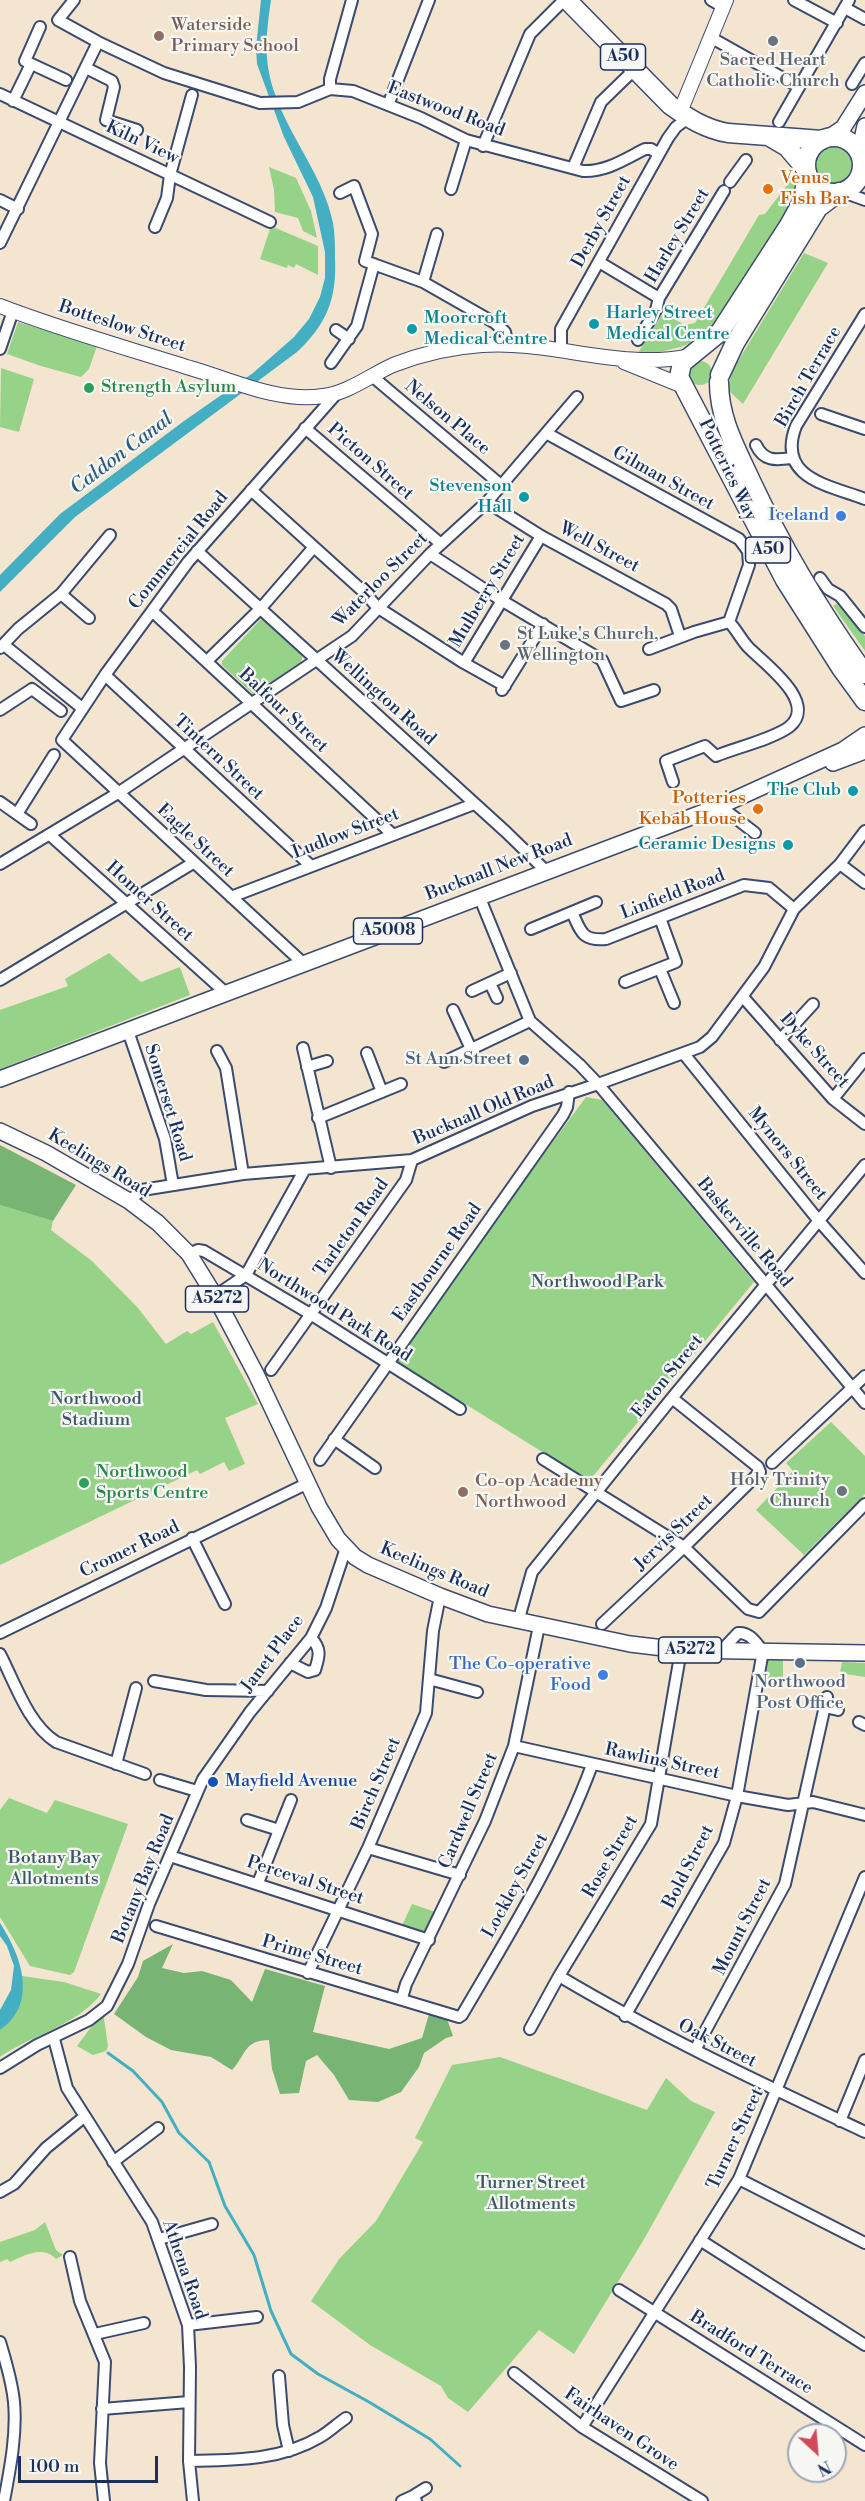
<!DOCTYPE html>
<html>
<head>
<meta charset="utf-8">
<style>
	body { margin:0 }
	#map { position:relative; width:865px; height:2501px; overflow:hidden; background:#f3e5cf; font-family:"Libre Bodoni",serif }
	canvas { display:block }
	.north { position:absolute; left:787px; top:2423px; width:60px; height:60px; box-sizing:border-box; background:#f6f6f2; border:2px solid #9ea6b7; border-radius:50%; rotate:154deg; font-size:16px; font-weight:700; line-height:24px; text-align:center; color:#1b2f5e }
	.north::after { content:''; display:block; margin:auto; width:21px; height:27px; background:#d1495b; clip-path:polygon(50% 0,100% 100%,50% 72%,0 100%) }
	.scale { position:absolute; left:18px; top:2456px; width:140px; height:27px; box-sizing:border-box; border:3px solid #1b2f5e; border-top:0; padding-left:8px; font-size:18px; line-height:21px; white-space:nowrap; color:#1b2f5e; -webkit-text-stroke:4px #f6f6f2; paint-order:stroke }
</style>
</head>
<body>
<div id="map">
<canvas width="865" height="2501"></canvas>
<div class="north">N</div>
<div class="scale">100 m</div>
</div>
<script>
const g = document.querySelector('canvas').getContext('2d');
g.lineJoin = 'round';
function paint(path, color) { g.fillStyle = color; g.fill(path, 'evenodd'); }
function strokePath(path, color, width, dash) { g.strokeStyle = color; g.lineWidth = width; g.lineCap = dash ? 'butt' : 'round'; g.setLineDash(dash || []); g.stroke(path); }
function drawText(font, color, halo, rows, align = 'center') {
  g.font = font + ' "Libre Bodoni",serif'; g.lineWidth = 4.5; g.setLineDash([]); g.textBaseline = 'middle'; g.strokeStyle = halo; g.fillStyle = color; for (const [text, x, y, turn = 0] of rows) {
    g.save(); g.translate(x, y); g.rotate((+turn || 0) * Math.PI / 180); g.textAlign = isNaN(turn) ? turn : align; if (halo) g.strokeText(text, 0, 0); g.fillText(text, 0, 0); g.restore();
  }
}
paint(new Path2D(`
	M815 165a19 19 0 1 1 38 0a19 19 0 1 1-38 0Z
	M269,167L296,178L311,211L317,238L303,231L298,218L275,212L274,190Z
	M795,175L798,185L795,199L721,320L704,337L681,347L655,353H638L663,313L685,325L695,323L759,215L765,214Z
	M271,226L318,246V275L296,264L294,268L288,265L287,268L260,259Z
	M804,253L828,263L743,404L728,390L732,371Z
	M18,322L97,346L89,369L81,377L41,366L7,354Z
	M688 373a12 12 0 1 1 24 0a12 12 0 1 1-24 0Z
	M1,368L34,379L19,432L0,427Z
	M837,604L865,636V651L833,606Z
	M261,619L266,620L303,655L301,662L253,694L222,665V661Z
	M109,953L141,982L180,967L190,995L0,1069V1010L68,986L65,979Z
	M586,1097L602,1100L754,1282L589,1481L393,1359Z
	M0,1205L53,1221L51,1230L92,1261L138,1308L166,1344L187,1331L191,1334L213,1322L258,1404L225,1418L245,1464L229,1471L224,1462L200,1474L197,1470L0,1565Z
	M831,1422L865,1456V1494L804,1555L756,1510L793,1471L786,1463Z
	M768,1659H783V1683L766,1681Z
	M842,1662L865,1663V1677L840,1673Z
	M9,1798L47,1813L55,1800L128,1824L74,1972L70,1975L30,1966L0,1917V1810Z
	M412,1904L441,1914L429,1940L400,1930Z
	M22,1976L64,1982L101,1994C75,2027 33,2034 0,2057V2030C16,2019 24,1995 22,1976Z
	M103,2011L108,2046L106,2051L93,2055L77,2046Z
	M500,2057L647,2110L666,2078L691,2101L715,2112L643,2241L574,2354L539,2330L468,2412L448,2398L441,2386L370,2345L311,2301L340,2258L376,2221L423,2142L415,2138L452,2065Z
	M45,2222L56,2250L63,2255L56,2259C43,2245 25,2255 10,2262L7,2259L0,2262V2242L35,2230Z`), '#96d287');
paint(new Path2D(`
	M0,1145L76,1185L53,1221L0,1205Z
	M173,1944L162,1968L184,1973L202,1971L231,1980L252,2002L265,1969L325,1986L313,2032L389,2049L422,2038L429,2014L447,2019L453,2036L446,2038L424,2053L419,2067L401,2092L378,2102L349,2100L334,2075L317,2055L306,2061L299,2093L280,2094L272,2069L269,2040C244,2040 246,2055 232,2070L211,2057L171,2050L146,2037L114,2014L138,1977L143,1961Z`), '#78b474');
paint(new Path2D(`
	M261,0H271C266,35 263,60 275,94C290,138 324,177 333,223C335,234 335,247 335,259C337,299 326,325 297,352L75,517L0,592V575L60,514L184,421L253,373L294,337L309,319L320,297L325,278V252L313,197L284,137L257,64L256,48Z
	M0,1923C21,1955 39,2003 0,2030V2010L11,1990L14,1966L7,1946L0,1936Z`), '#44aec3');
strokePath(new Path2D(`
	M108,2053L133,2071L162,2102L179,2133L209,2162L225,2206L254,2255L271,2311L291,2354L318,2374L369,2402L430,2439L460,2466`), '#44aec3', 3);
const street = new Path2D(`
	M74,0L58,20L98,42L164,73L260,103L298,102L330,89L353,91L421,118L466,140L583,171C606,172 625,159 645,149H651L659,154
	M711,0L723,7
	M794,0L837,23
	M845,8L865,19
	M40,27L25,61L66,80
	M710,37L799,87
	M86,68L112,81L114,87L106,120L137,130
	M852,84L865,63
	M330,89V79L352,0
	M0,94L270,222
	M13,101L31,64
	M388,105L429,0
	M779,122L849,0
	M483,146L530,34L564,0
	M861,158L865,167
	M573,168L601,102L635,69
	M730,182L746,160
	M451,189L466,140
	M843,192L865,200
	M340,193L354,186L372,234L365,261L423,282
	M0,200L18,209
	M155,227L167,198L170,175L192,95
	M437,234L423,282L495,323L505,332L508,345
	M0,243L98,42
	M599,262L659,298
	M865,314L796,426C776,478 828,485 865,499
	M336,330L349,339
	M638,340L656,310L659,298L724,191
	M0,349L13,311
	M561,350V329L668,138L676,127L688,118
	M331,363L357,326L374,264
	M372,376L501,485
	M821,414L865,429
	M305,428L441,544
	M546,433L739,539L748,551L749,565L729,622L694,632L649,649
	M756,445C764,462 776,460 792,458
	M251,490L366,594L377,607L464,663L505,686
	M487,502L541,536L666,604L671,609L680,636
	M197,551L506,832L546,871
	M430,554L501,600L602,660L621,701L654,690
	M820,578L828,589L840,596L865,627
	M61,594L89,618
	M152,611L392,834
	M4,645L82,708
	M0,648L18,629L61,594L110,535
	M207,661L261,608L314,547
	M464,663L541,536
	M105,675L310,865
	M502,690L543,624
	M0,710L32,689L61,711
	M673,782L666,761L705,746L716,756C735,748 773,739 789,727C819,703 765,664 749,648C741,640 737,630 729,622
	M0,802L31,824
	M720,806L755,833
	M17,814L54,755
	M50,835L227,994
	M0,864L118,793L352,636L430,554L487,502L577,397
	M840,864L865,883
	M479,896L530,1021L580,1065L598,1084L865,1403
	M231,897L474,804
	M572,912C581,932 582,941 606,939L744,885L769,888L794,909
	M531,929L596,902
	M304,964L62,740L105,675L188,562L338,392
	M660,969L674,1003
	M0,980L193,863
	M625,982L676,962L660,918
	M490,983L497,998
	M472,991L511,973
	M743,997L833,1099L865,1124
	M453,1010L471,1049
	M128,1031L165,1139L173,1185
	M780,1040L813,1004
	M303,1048L331,1168
	M217,1051L226,1068L243,1174
	M367,1053L382,1092
	M684,1054L819,1221L865,1273
	M444,1062L530,1021
	M307,1067L327,1061
	M833,1099L865,1059
	M318,1118L401,1084
	M129,1201L142,1190L243,1174L412,1160L532,1106L598,1084L700,1047L712,1037L764,967L794,909L840,864L865,831
	M189,1254L198,1250L204,1251L312,1315L460,1409
	M215,1296L246,1275L305,1169
	M271,1370L406,1180L412,1160
	M334,1439L375,1468
	M543,1459L684,1547L748,1609L759,1612L865,1504
	M320,1460L563,1115L567,1107L569,1092
	M772,1463L865,1376
	M192,1538L225,1604
	M518,1622L532,1572L672,1398L865,1165
	M602,1624L684,1547L760,1472L758,1467L672,1398
	M0,1633L308,1483
	M0,1654C15,1683 28,1724 56,1742L145,1774
	M290,1663L308,1672L315,1670C319,1657 322,1649 311,1638
	M429,1679L477,1692
	M154,1681L206,1690L268,1691
	M825,1707L838,1710
	M859,1722L865,1725
	M514,1746L737,1796L788,1805L813,1802L865,1815
	M116,1764L136,1688
	M160,1780L197,1791
	M247,1820L279,1830
	M368,1848L460,1875
	M170,1856L429,1940
	M258,1883L291,1800
	M156,1926L459,2017L462,2015C510,1933 559,1854 592,1765
	M308,1973L368,1848L426,1713L433,1631L440,1596
	M559,1976C658,2035 761,2083 865,2132
	M402,1998L406,1984L485,1821L514,1746L539,1626
	M625,2016L724,1843L737,1796L763,1651C756,1643 750,1632 738,1633L721,1651
	M530,2029L559,1976L651,1824L681,1650
	M54,2039L67,2088L152,2222L188,2325L190,2367L189,2461L193,2501
	M695,2050L785,1884L827,1697
	M0,2068L37,2045L89,2020L107,2006L128,1964L149,1904L203,1779L250,1712L311,1638L326,1608L346,1548
	M840,2121L865,2060
	M113,2162L158,2128
	M739,2179L865,2243
	M0,2192L14,2184L46,2148L84,2117
	M159,2239L212,2224
	M700,2240L865,2345
	M70,2257L80,2301L105,2362L100,2463L104,2501
	M619,2290L865,2445
	M188,2325L257,2317
	M95,2334L144,2323
	M0,2342C6,2362 12,2381 14,2402C17,2434 10,2469 4,2501
	M514,2373L582,2427L702,2501
	M279,2376L283,2425L289,2451
	M102,2409L189,2402
	M582,2427L739,2179L865,1877
	M189,2461C233,2460 280,2461 320,2437C329,2432 337,2424 346,2418
	M413,2496L426,2488
	M402,2501L413,2496L416,2501`);
const secondary = new Path2D(`
	M680,112L726,0
	M0,306C62,330 127,348 190,368C232,380 279,403 323,396C348,393 371,375 393,365C421,354 452,347 482,345C552,340 620,371 690,356
	M624,362L683,386`);
const primary = new Path2D(`
	M828,138L843,128L865,93
	M859,153L865,126
	M833,763L865,751
	M0,1079L720,806L843,750L865,735
	M0,1131L46,1153L129,1201L158,1223L189,1254L215,1296L256,1374L319,1507L338,1539L355,1557L368,1565L440,1596L488,1614L630,1644L681,1650L865,1653`);
const highway = new Path2D(`
	M567,0L670,105C688,118 705,129 728,133L822,140
	M770,137L787,147L806,169
	M806 165a28 28 0 1 1 56 0a28 28 0 1 1-56 0Z
	M807,173L803,200L788,227L720,332L682,363L679,377L785,580L841,668L865,701
	M720,375L735,343L818,208L839,192
	M719,382C719,419 736,448 751,481C783,549 821,613 865,674`);
strokePath(street, '#3b4a6f', 14);
strokePath(secondary, '#3b4a6f', 16);
strokePath(primary, '#3b4a6f', 18);
strokePath(highway, '#3b4a6f', 21);
strokePath(street, '#fff', 10);
strokePath(secondary, '#fff', 14);
strokePath(primary, '#fff', 15);
strokePath(highway, '#fff', 18);
for (const [x, y, r, color] of [
	[159,36,6,"#8d6e63"],
	[773,41,6,"#6b7280"],
	[768,189,6,"#e8710a"],
	[594,324,6,"#0f9aa8"],
	[412,329,6,"#0f9aa8"],
	[89,388,6,"#2e9e5b"],
	[524,497,6,"#0f9aa8"],
	[841,516,6,"#3f7fe0"],
	[505,645,6,"#6b7280"],
	[853,791,6,"#0f9aa8"],
	[758,809,6,"#e8710a"],
	[788,845,6,"#0f9aa8"],
	[524,1060,6,"#5c6f8a"],
	[84,1483,6,"#2e9e5b"],
	[842,1491,6,"#6b7280"],
	[463,1492,6,"#8d6e63"],
	[800,1663,6,"#5c6f8a"],
	[603,1675,6,"#3f7fe0"],
	[213,1782,6,"#1a4fb4"]
]) { const dot = new Path2D(); dot.arc(x, y, r, 0, 2 * Math.PI); g.fillStyle = color; g.fill(dot); strokePath(dot, '#f6f6f2', 2); }
for (const [x, y, w] of [
	[623,57,45],
	[768,550,45],
	[388,931,69],
	[217,1299,63],
	[690,1650,63]
]) { const box = new Path2D(); box.roundRect(x - w / 2, y - 13, w, 26, 4.5); g.fillStyle = '#f6f6f2'; g.fill(box); strokePath(box, '#1b2f5e', 1.5); }
drawText('bold 16px', '#1b2f5e', null, [
	["A50",623,57],
	["A50",768,550],
	["A5008",388,931],
	["A5272",217,1299],
	["A5272",690,1650]
]);
drawText('18px', '#785e54', '#f6f6f2', [
	["Waterside",171,26],
	["Primary School",171,47],
	["Co-op Academy",475,1482],
	["Northwood",475,1503]
], 'left');
drawText('18px', '#5b616d', '#f6f6f2', [
	["Sacred Heart",773,61],
	["Catholic Church",773,82],
	["St Luke's Church,",517,635,"left"],
	["Wellington",517,656,"left"],
	["Holy Trinity",830,1481,"right"],
	["Church",830,1502,"right"]
]);
drawText('18px', '#1b2f5e', '#f6f6f2', [
	["Eastwood Road",446,110,21],
	["Kiln View",142,143,25],
	["Derby Street",602,222,-61],
	["Harley Street",678,236,-59],
	["Botteslow Street",122,327,18],
	["Birch Terrace",809,377,-60],
	["Nelson Place",447,418,40],
	["Picton Street",370,462,41],
	["Potteries Way",727,470,64],
	["Gilman Street",663,479,29],
	["Well Street",599,548,28],
	["Commercial Road",179,551,-51],
	["Waterloo Street",381,580,-45],
	["Mulberry Street",488,591,-59],
	["Wellington Road",383,698,42],
	["Balfour Street",283,711,43],
	["Tintern Street",218,758,43],
	["Ludlow Street",346,834,-21],
	["Eagle Street",195,841,43],
	["Bucknall New Road",499,868,-21],
	["Linfield Road",673,895,-21],
	["Homer Street",149,902,42],
	["Dyke Street",814,1051,48],
	["Somerset Road",167,1103,73],
	["Bucknall Old Road",484,1111,-23],
	["Mynors Street",787,1154,51],
	["Keelings Road",99,1164,31],
	["Tarleton Road",352,1228,-55],
	["Baskerville Road",744,1233,50],
	["Eastbourne Road",438,1263,-55],
	["Northwood Park Road",334,1311,32],
	["Eaton Street",668,1377,-51],
	["Jervis Street",674,1533,-44],
	["Cromer Road",130,1550,-26],
	["Keelings Road",434,1571,23],
	["Janet Place",273,1654,-53],
	["Rawlins Street",662,1762,12],
	["Birch Street",377,1784,-67],
	["Cardwell Street",469,1811,-67],
	["Rose Street",611,1857,-60],
	["Bold Street",689,1867,-63],
	["Botany Bay Road",144,1879,-68],
	["Perceval Street",305,1881,18],
	["Lockley Street",516,1886,-61],
	["Mount Street",743,1927,-63],
	["Prime Street",312,1956,16],
	["Oak Street",717,2044,27],
	["Turner Street",736,2139,-65],
	["Athena Road",184,2270,71],
	["Bradford Terrace",751,2353,32],
	["Fairhaven Grove",621,2430,34]
]);
drawText('18px', '#c56008', '#f6f6f2', [
	["Venus",780,179],
	["Fish Bar",780,200],
	["Potteries",746,799,"right"],
	["Kebab House",746,820,"right"]
], 'left');
drawText('18px', '#0d838f', '#f6f6f2', [
	["Harley Street",606,314,"left"],
	["Medical Centre",606,335,"left"],
	["Moorcroft",424,319,"left"],
	["Medical Centre",424,340,"left"],
	["Stevenson",512,487],
	["Hall",512,508],
	["The Club",841,791],
	["Ceramic Designs",776,845]
], 'right');
drawText('18px', '#27864d', '#f6f6f2', [
	["Strength Asylum",101,388],
	["Northwood",96,1473],
	["Sports Centre",96,1494]
], 'left');
drawText('18px', '#366cbe', '#f6f6f2', [
	["Iceland",829,516],
	["The Co-operative",591,1665],
	["Food",591,1686]
], 'right');
drawText('18px', '#4e5e75', '#f6f6f2', [
	["St Ann Street",512,1060],
	["Northwood",800,1683,"center"],
	["Post Office",800,1704,"center"]
], 'right');
drawText('18px', '#3a5868', '#f6f6f2', [
	["Northwood Park",597,1283],
	["Northwood",96,1400],
	["Stadium",96,1421],
	["Botany Bay",54,1859],
	["Allotments",54,1880],
	["Turner Street",531,2184],
	["Allotments",531,2205]
]);
drawText('18px', '#164399', '#f6f6f2', [
	["Mayfield Avenue",225,1782]
], 'left');
drawText('italic 20px', '#295b81', '#f6f6f2', [
	["Caldon Canal",122,454,-37]
]);
</script>
</body>
</html>
